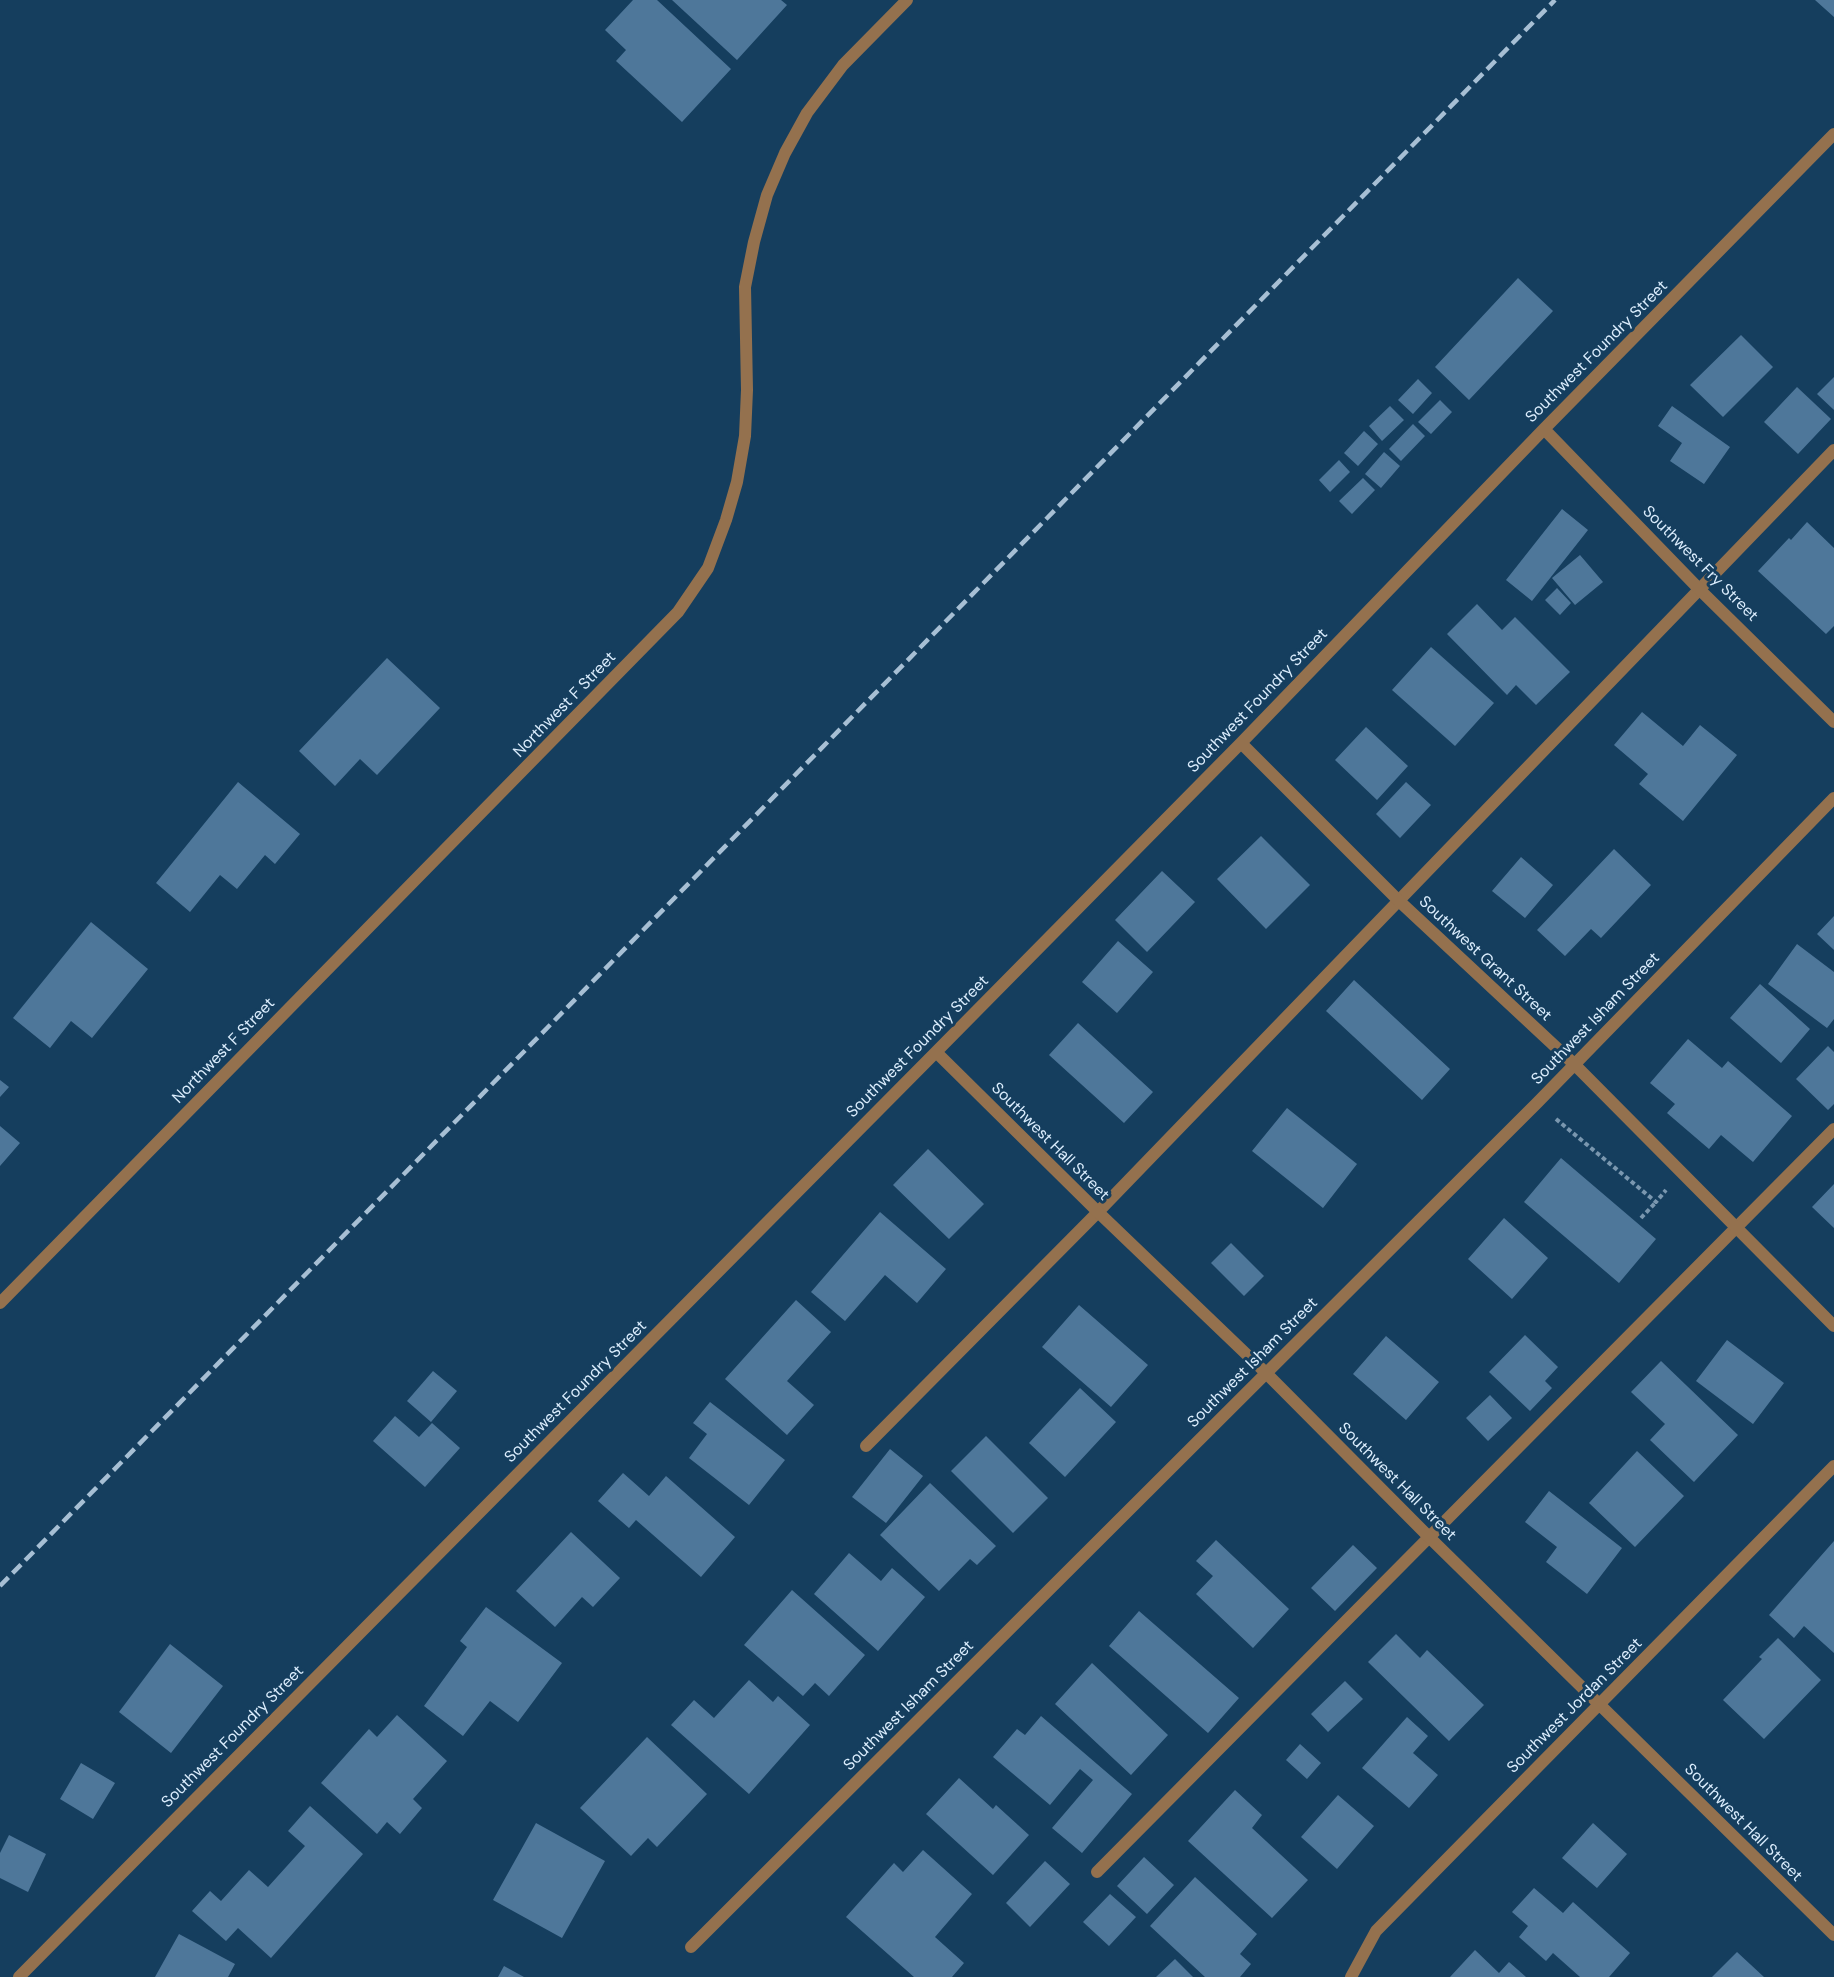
<!DOCTYPE html>
<html>
<head>
<meta charset="utf-8">
<style>
	body { margin:0 }
	canvas { display:block; background:#153e5e }
</style>
</head>
<body>
<canvas width="1834" height="1977"></canvas>
<script>
const g = document.querySelector('canvas').getContext('2d');
g.lineJoin = 'round';
function paint(path, color) { g.fillStyle = color; g.fill(path, 'evenodd'); }
function strokePath(path, color, width, dash) { g.strokeStyle = color; g.lineWidth = width; g.lineCap = dash ? 'butt' : 'round'; g.setLineDash(dash || []); g.stroke(path); }
function drawText(font, color, halo, rows, align = 'center') {
  g.font = font + ' "DM Sans",sans-serif'; g.lineWidth = 6; g.setLineDash([]); g.textBaseline = 'middle'; g.strokeStyle = halo; g.fillStyle = color; for (const [text, x, y, turn = 0] of rows) {
    g.save(); g.translate(x, y); g.rotate((+turn || 0) * Math.PI / 180); g.textAlign = isNaN(turn) ? turn : align; if (halo) g.strokeText(text, 0, 0); g.fillText(text, 0, 0); g.restore();
  }
}
paint(new Path2D(`
	M633,0H657L731,69L682,122L616,61L626,50L605,30Z
	M672,0H781L787,5L737,60Z
	M1815,0H1834V17Z
	M1518,278L1553,311L1469,400L1435,367Z
	M1741,335L1773,367L1723,417L1690,385Z
	M1834,377V410L1817,394Z
	M1418,379L1432,393L1413,414L1398,400Z
	M1797,387L1831,419L1798,454L1764,422Z
	M1440,400L1452,412L1431,434L1418,422Z
	M1390,406L1404,420L1382,441L1369,426Z
	M1672,406L1730,447L1704,484L1670,461L1682,443L1658,426Z
	M1413,424L1425,436L1401,461L1389,449Z
	M1364,431L1378,444L1358,466L1344,453Z
	M1384,452L1400,466L1381,488L1365,474Z
	M1339,460L1350,472L1330,492L1319,480Z
	M1363,478L1375,490L1352,514L1339,501Z
	M1562,509L1588,530L1532,601L1506,580Z
	M1807,522L1834,548V626L1826,634L1758,571L1789,538L1791,540Z
	M1580,555L1603,582L1575,605L1552,578Z
	M1557,588L1571,603L1560,615L1545,600Z
	M1477,604L1502,630L1515,617L1570,672L1536,705L1516,685L1507,695L1447,634Z
	M1431,647L1494,703L1455,746L1392,690Z
	M387,658L440,708L377,775L360,759L335,786L299,751Z
	M1642,712L1683,746L1700,725L1737,755L1683,821L1639,784L1648,774L1614,745Z
	M1366,727L1408,766L1377,800L1335,760Z
	M238,782L300,834L275,864L265,855L237,889L220,875L190,912L156,883Z
	M1406,782L1431,805L1400,838L1376,814Z
	M1261,836L1310,885L1266,929L1217,879Z
	M1614,849L1651,885L1601,938L1591,929L1565,956L1537,930Z
	M1521,857L1553,885L1525,918L1492,891Z
	M1162,871L1195,902L1147,952L1115,920Z
	M1834,916V950L1817,934Z
	M91,922L148,969L92,1038L71,1021L50,1048L13,1018Z
	M1118,941L1153,972L1117,1013L1082,982Z
	M1797,944L1834,972V1019L1827,1028L1768,984Z
	M1354,980L1450,1069L1422,1100L1326,1011Z
	M1760,984L1810,1029L1781,1063L1730,1018Z
	M1078,1023L1153,1092L1124,1123L1049,1055Z
	M1688,1039L1722,1068L1728,1061L1792,1116L1753,1162L1721,1135L1709,1149L1667,1113L1675,1104L1650,1083Z
	M1828,1046L1834,1052V1104L1828,1110L1796,1079Z
	M0,1080L9,1087L0,1097Z
	M1287,1108L1357,1164L1323,1208L1252,1151Z
	M0,1126L20,1143L0,1166Z
	M928,1149L984,1204L949,1239L893,1185Z
	M1561,1158L1656,1239L1619,1283L1524,1202Z
	M1834,1184V1228L1812,1207Z
	M880,1212L946,1269L917,1303L885,1275L845,1321L811,1292Z
	M1504,1218L1548,1258L1512,1299L1468,1259Z
	M1231,1243L1264,1276L1244,1296L1211,1263Z
	M796,1300L831,1332L787,1381L814,1405L787,1435L725,1379Z
	M1079,1305L1148,1365L1111,1407L1042,1347Z
	M1525,1335L1558,1367L1545,1381L1552,1388L1530,1411L1489,1372Z
	M1386,1336L1439,1382L1406,1420L1353,1374Z
	M1727,1340L1784,1383L1753,1424L1696,1381Z
	M1661,1361L1738,1435L1694,1482L1650,1440L1665,1424L1631,1392Z
	M433,1371L457,1391L431,1422L407,1401Z
	M1080,1388L1116,1422L1065,1477L1029,1443Z
	M1490,1395L1512,1418L1488,1441L1466,1418Z
	M710,1402L785,1460L749,1505L689,1458L707,1434L693,1423Z
	M395,1416L419,1437L432,1423L460,1448L425,1487L373,1441Z
	M986,1436L1048,1498L1013,1533L951,1471Z
	M890,1449L923,1476L886,1523L852,1497Z
	M1637,1451L1684,1496L1635,1547L1589,1503Z
	M623,1473L649,1496L666,1476L735,1537L701,1577L636,1520L629,1528L598,1501Z
	M930,1483L996,1546L977,1565L970,1559L939,1591L880,1535Z
	M1549,1491L1622,1548L1587,1594L1546,1562L1557,1547L1525,1522Z
	M571,1532L620,1578L593,1607L582,1597L555,1627L516,1591Z
	M1216,1540L1289,1609L1253,1648L1196,1594L1213,1576L1196,1561Z
	M1834,1541V1653L1804,1626L1794,1638L1769,1615Z
	M1353,1545L1377,1568L1335,1611L1311,1588Z
	M849,1553L881,1581L892,1568L925,1597L878,1651L814,1594Z
	M792,1590L865,1655L829,1696L815,1683L803,1696L744,1645Z
	M486,1607L562,1663L518,1722L490,1701L463,1736L424,1706L467,1647L460,1641Z
	M1139,1611L1239,1698L1208,1733L1109,1646Z
	M1396,1634L1420,1658L1427,1650L1484,1705L1449,1741L1368,1662Z
	M1778,1638L1821,1680L1764,1739L1723,1700L1762,1659L1759,1657Z
	M170,1644L223,1686L171,1753L119,1712Z
	M1092,1663L1168,1735L1131,1775L1055,1704Z
	M749,1680L773,1702L778,1696L810,1725L749,1794L671,1725L694,1700L714,1718Z
	M1345,1681L1363,1699L1328,1732L1311,1714Z
	M397,1715L447,1761L413,1799L422,1808L400,1834L387,1822L377,1834L321,1783L369,1729L377,1737Z
	M1041,1716L1132,1794L1082,1853L1052,1828L1093,1780L1080,1769L1050,1805L993,1757L1017,1729L1025,1735Z
	M1407,1717L1428,1736L1413,1753L1438,1775L1409,1808L1362,1768Z
	M647,1737L707,1794L657,1847L648,1838L631,1856L580,1808Z
	M1300,1744L1321,1763L1307,1779L1286,1760Z
	M81,1763L115,1783L93,1819L60,1799Z
	M959,1778L993,1809L996,1805L1029,1835L993,1875L926,1814Z
	M1235,1790L1262,1815L1252,1828L1308,1880L1272,1918L1188,1841Z
	M1338,1795L1374,1826L1337,1869L1301,1837Z
	M310,1806L363,1854L271,1958L238,1928L226,1941L192,1911L210,1891L221,1901L249,1870L268,1887L305,1846L288,1831Z
	M536,1823L605,1861L562,1938L493,1900Z
	M1593,1823L1627,1854L1597,1888L1562,1858Z
	M9,1835L46,1854L28,1892L0,1878V1853Z
	M923,1850L972,1894L935,1937L964,1963L952,1977H914L846,1917L894,1863L903,1872Z
	M1144,1857L1174,1885L1147,1914L1117,1886Z
	M1045,1861L1070,1884L1030,1927L1006,1903Z
	M1195,1877L1257,1934L1240,1954L1251,1964L1240,1977H1205L1150,1926Z
	M1534,1888L1563,1913L1573,1902L1630,1953L1609,1977H1580L1553,1953L1546,1961L1519,1937L1528,1926L1512,1912Z
	M1110,1894L1136,1917L1109,1946L1083,1922Z
	M179,1934L235,1964L228,1977H155Z
	M1475,1950L1499,1973L1509,1962L1526,1977H1450Z
	M1737,1952L1764,1977H1712Z
	M1175,1959L1193,1977H1156Z
	M504,1966L524,1977H498Z`), '#4e779a');
strokePath(new Path2D(`
	M1556,1119L1656,1202L1666,1190
	M1641,1218L1656,1202`), '#7a97af', 4, [4.5, 3]);
strokePath(new Path2D(`
	M866,1446L1098,1212L1834,450
	M1097,1872L1834,1129`), '#94714e', 12);
strokePath(new Path2D(`
	M1544,429L1700,590L1834,722
	M1241,743L1398,900L1574,1064L1834,1326
	M936,1052L1098,1212L1266,1373L1430,1538L1834,1935
	M691,1947L1537,1103L1834,798
	M19,1977L936,1052L1241,743L1544,429L1834,134
	M1351,1977L1376,1931L1834,1466`), '#94714e', 12);
strokePath(new Path2D(`
	M0,1303L678,612L708,568L726,520L737,482L745,436L747,390L745,287L754,242L767,195L785,153L807,113L843,65L907,0`), '#94714e', 12);
strokePath(new Path2D(`
	M0,1586L1555,0`), '#a7bfd4', 4.5, [12, 6]);
drawText('16px', '#dbedfd', '#153e5e', [
	["Southwest Foundry Street",1597,352,-45],
	["Southwest Fry Street",1700,564,45],
	["Southwest Foundry Street",1258,701,-46],
	["Northwest F Street",565,705,-46],
	["Southwest Grant Street",1485,959,43],
	["Southwest Isham Street",1596,1019,-46],
	["Southwest Foundry Street",918,1047,-45],
	["Northwest F Street",224,1051,-46],
	["Southwest Hall Street",1050,1142,45],
	["Southwest Isham Street",1253,1363,-45],
	["Southwest Foundry Street",576,1392,-45],
	["Southwest Hall Street",1397,1482,45],
	["Southwest Isham Street",909,1706,-45],
	["Southwest Jordan Street",1575,1706,-45],
	["Southwest Foundry Street",233,1737,-45],
	["Southwest Hall Street",1743,1823,45]
]);
</script>
</body>
</html>
